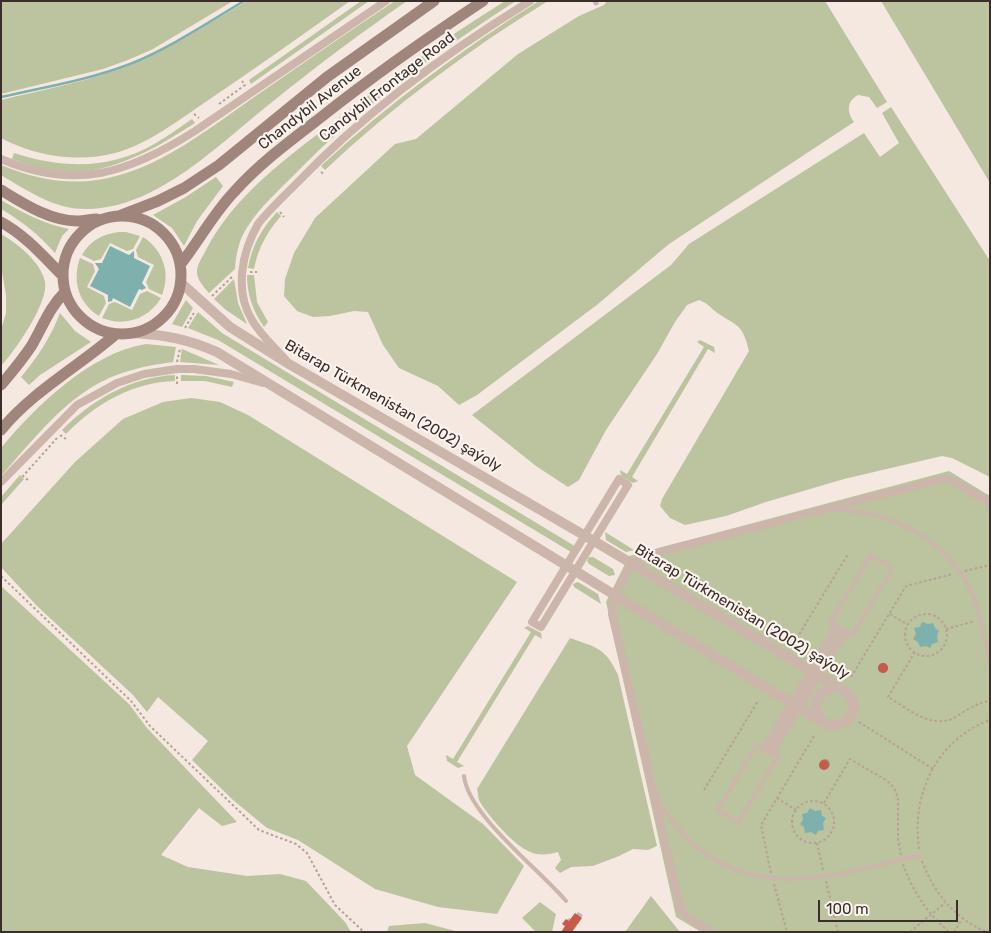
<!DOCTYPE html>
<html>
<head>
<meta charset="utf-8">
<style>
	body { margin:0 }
	#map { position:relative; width:991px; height:933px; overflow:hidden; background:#f4e8e0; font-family:Rubik,sans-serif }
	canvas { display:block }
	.frame { position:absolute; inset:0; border:2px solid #3a2d2a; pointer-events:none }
	.scale { position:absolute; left:818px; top:900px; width:140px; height:22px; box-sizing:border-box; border:2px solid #3a2d2a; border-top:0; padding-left:6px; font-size:15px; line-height:18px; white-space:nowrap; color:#3a2d2a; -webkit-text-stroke:4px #fbf3ed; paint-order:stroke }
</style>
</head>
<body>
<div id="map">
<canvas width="991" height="933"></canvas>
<div class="frame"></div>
<div class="scale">100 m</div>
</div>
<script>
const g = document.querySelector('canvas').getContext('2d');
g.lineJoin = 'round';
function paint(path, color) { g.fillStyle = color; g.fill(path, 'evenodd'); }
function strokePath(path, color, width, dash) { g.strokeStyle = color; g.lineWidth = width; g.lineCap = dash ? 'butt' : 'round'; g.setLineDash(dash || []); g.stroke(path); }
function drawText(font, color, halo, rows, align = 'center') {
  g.font = font + ' Rubik,sans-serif'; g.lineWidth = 4.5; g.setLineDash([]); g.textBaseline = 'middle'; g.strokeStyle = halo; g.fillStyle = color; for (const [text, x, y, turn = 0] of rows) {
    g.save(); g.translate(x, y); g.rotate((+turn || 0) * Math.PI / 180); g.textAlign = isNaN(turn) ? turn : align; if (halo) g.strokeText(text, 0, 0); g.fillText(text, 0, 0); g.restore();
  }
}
paint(new Path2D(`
	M1,1H233L153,49L128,60L103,69L1,94Z
	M247,1H350C302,35 253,70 204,103C176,122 148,144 115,153C77,163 35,156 1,138V100C45,89 92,81 133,64C173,47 210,23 247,1Z
	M361,1H369L251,84L249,80Z
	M395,1H407C361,33 315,67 271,103C220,143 158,208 88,209C55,210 28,191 1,175V165C32,178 64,185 97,180C159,171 210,127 260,93C305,62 349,31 395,1Z
	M505,1H516C437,52 360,107 294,175C278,191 260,207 248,226C239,239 236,254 235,269L209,293C204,287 196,279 197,270C198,263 203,256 206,250C234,196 284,160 331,124C387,80 444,39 505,1Z
	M539,1H548C468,50 393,106 325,170L321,166C388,104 461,50 539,1Z
	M607,1H825L887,102L877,108L869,97L858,95C846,102 847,112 854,122L669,244L598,304L477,395L459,405L438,386L399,368L383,345L368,312L354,311L330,316L313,317L297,311L284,296L285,279L294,253L315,218L395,144L416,139L518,54L579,16L604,5Z
	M881,1H990V183Z
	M891,107L990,261V477L952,458L942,456L844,479L766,502L726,516L685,525L670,518L660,506L662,499L749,351C742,322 737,327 716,312C710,307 707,303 699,300L687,305L675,322L657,354L606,430L579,480L568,487L536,466L472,415L671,265L689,244L864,133L880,157L899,143L882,113Z
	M192,119L195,123C153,150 108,177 56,171C41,169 26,164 12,159L14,153C63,169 110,170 156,143C168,136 180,127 192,119Z
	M216,177L223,186L197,221L184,246L172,228L153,215L184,198Z
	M1,200C23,213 44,224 69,229L62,236L55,253C39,235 22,221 1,209Z
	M277,212L281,216C267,232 258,248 254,269L248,268C252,246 261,229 277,212Z
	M119,232H126L140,236L133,249L127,251L110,243L101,259L94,261L82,255C90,241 102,234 119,232Z
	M1,234C18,244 41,262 45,282C49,302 15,351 1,366V330L6,313V295L1,266Z
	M143,237C163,250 171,273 162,295L149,289L146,282L154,265L138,257L136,250Z
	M80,258L93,264L95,271L87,287L104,296L106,303L99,316C78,303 72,280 80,258Z
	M247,275H254L257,302L268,322L264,327C253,311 247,295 247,275Z
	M234,279L238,303L247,324L226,310L214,299Z
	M147,291L161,298C148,319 125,327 102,318L109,304L115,302L132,310L140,294Z
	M186,300L193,308L182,327L172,324Z
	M198,312L222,333L573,545L574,547L571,552L218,340L188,328Z
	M60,313L75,331L91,342L40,375L29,385L21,377C37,358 51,337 60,313Z
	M700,340L714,347L715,353L708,349L632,477L638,481L633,483L621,476L620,470L627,474L704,347L697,342Z
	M146,344L176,347L173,362C142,366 112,373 86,391C53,413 27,447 1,476V448C36,406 90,353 146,344Z
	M182,349L219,365L180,362Z
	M175,375V381C133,382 95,404 66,434L62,430C92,400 131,377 175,375Z
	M181,375L206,376L234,382L232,387L205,381H181Z
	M191,398L220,402L248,415L517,582L407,746L415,775L483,824L524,866L497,914L438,907L375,889L298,840L267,828L233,800L192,760L208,741L158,697L147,712L133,695L37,606L1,567V544L75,462L123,419L163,402Z
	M949,471L990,496V932H701L676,917L606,602L629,556Z
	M20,475L24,479L1,505V497Z
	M605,532L634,550L626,552L606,540Z
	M589,557H593L613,569L615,575L609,576L589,564L587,561Z
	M578,582L598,594L601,604L574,587L573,584Z
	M1,586L129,704L147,728L237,822L222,826L199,808L161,855L188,867L247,876L280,874L306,881L345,922L351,932H1Z
	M528,626L541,633L542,639L535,635L457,762L464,766L458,768L447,761L446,755L453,759L531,632L524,628Z
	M570,638C597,648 605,647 618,675L657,846L648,850L633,849L619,856L593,866L571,867L560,873L555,868L561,860L558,852C548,855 537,856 528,851C514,845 486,814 479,800C478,797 478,792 477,789Z
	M651,896L680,932H625Z
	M540,902L556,914L552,932H536L522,918Z
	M425,923L459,932H387L389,926Z`), '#bbc39f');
paint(new Path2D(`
	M110,246L129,255L134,251V258L150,266L142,283L146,288L142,290L139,289L130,307L113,298L112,301L108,302V295L90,286L99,269L95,263H102Z
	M922,622L928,624L933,623L935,628L939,631L937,635L938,642L932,644L930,648L926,646L920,647L918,642L913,639L916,634L914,628L920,627Z
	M810,808L815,811L821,810L822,816L826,818L823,823L824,830L818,831L816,835L811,832L805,833L804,827L800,824L803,820L802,814L807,813Z`), '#7eb1ad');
paint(new Path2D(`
	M592,1H598L599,4L595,6Z
	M878 668a5 5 0 1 1 10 0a5 5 0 1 1-10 0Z
	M820 764a5 5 0 1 1 10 0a5 5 0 1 1-10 0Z
	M578,912L583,915L571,932L567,926V920L569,918L572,920Z`), '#0003');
strokePath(new Path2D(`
	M1,97C44,87 89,80 130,64C170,48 207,23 244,1`), '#7eb1ad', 2.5);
paint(new Path2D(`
	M878 668a5 5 0 1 1 10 0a5 5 0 1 1-10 0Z
	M819 765a5 5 0 1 1 10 0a5 5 0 1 1-10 0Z
	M575,913L582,918L572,932H561L565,926L562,924L566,919L569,921Z`), '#c75a4a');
strokePath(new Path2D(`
	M219,104L245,85L242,81
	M194,114L199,118
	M321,172L325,175
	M280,212L284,217
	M250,272H257
	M212,296L233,276
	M185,328L195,311
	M177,362L180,349
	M177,384V376
	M60,435L66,439
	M28,480L23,476L24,475L57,438
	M965,571L990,565
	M1,576L131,701L150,726L259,830L296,844L307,853L335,905L364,932
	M890,614L908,625
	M905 635a21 21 0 1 1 42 0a21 21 0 1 1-42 0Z
	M946,629L975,621
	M794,643L848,554
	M915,652L888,697C907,708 929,728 952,719C956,717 960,714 965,711C973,706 981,703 990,700
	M851,677L906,586L953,574
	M859,722L933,769
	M704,790L758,701
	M777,798L796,810
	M792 822a21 21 0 1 1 42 0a21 21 0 1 1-42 0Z
	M824,803L850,759L884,779L891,784L895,790L898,798V839L901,855
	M817,843L823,870
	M919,849C911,795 936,740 990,720
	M922,861C934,893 955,919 987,932
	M903,864C912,891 928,914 949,932
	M771,873L761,825L814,736
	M826,881L838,932
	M774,884L787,932
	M886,932H897
	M910,932L945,903
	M954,932L962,919`), '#b8a095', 2, [2.5, 2.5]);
strokePath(new Path2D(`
	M833,510C892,509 953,543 974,599C982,619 985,642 990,663
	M871,555L893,568L852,636L830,623Z
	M757,744L778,756L738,823L718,810Z
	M464,776C468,815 540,870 566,901
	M658,800C666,813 675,826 686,837C755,906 838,874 921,855`), '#ccb6ab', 4);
strokePath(new Path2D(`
	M1,159C76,191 129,173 195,131L386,1
	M285,359C274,347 260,334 252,320C234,291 242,252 258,224C270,209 284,196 297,183C364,113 447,52 530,1
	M619,479L628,485L541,627L532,622Z
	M1,482L77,405L117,383L144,374L177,369H194L231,374L263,383
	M765,749L837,627
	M771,753L845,632
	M712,932L686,916L680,907L612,614L614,595L632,564L649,555L662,551L943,479L953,481L990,503`), '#ccb6ab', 8);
strokePath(new Path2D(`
	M133,333C166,335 187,339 217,352L824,723C847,733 864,706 845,691L594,541L289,364L230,327L180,282
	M822,721C809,706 820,686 839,688`), '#ccb6ab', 10);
strokePath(new Path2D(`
	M1,190C24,204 50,221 77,221C84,221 91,219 97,219
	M119,216L158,201L184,188L219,165L327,77L434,1
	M63 275a59 59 0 1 1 118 0a59 59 0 1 1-118 0Z
	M1,222C25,235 43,256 62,275
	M180,265C199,241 213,214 234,192C259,164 290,141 320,118C373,76 427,38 483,1
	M1,385C12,372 23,359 32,345C43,326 49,308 65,292
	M1,430C33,391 78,367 116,334`), '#a0857c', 11);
drawText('15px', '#3a2d2a', '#fbf3ed', [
	["Candybil Frontage Road",387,87,-38],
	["Chandybil Avenue",310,108,-38],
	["Bitarap Türkmenistan (2002) şaýoly",393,406,30],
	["Bitarap Türkmenistan (2002) şaýoly",742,612,31]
]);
</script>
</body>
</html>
